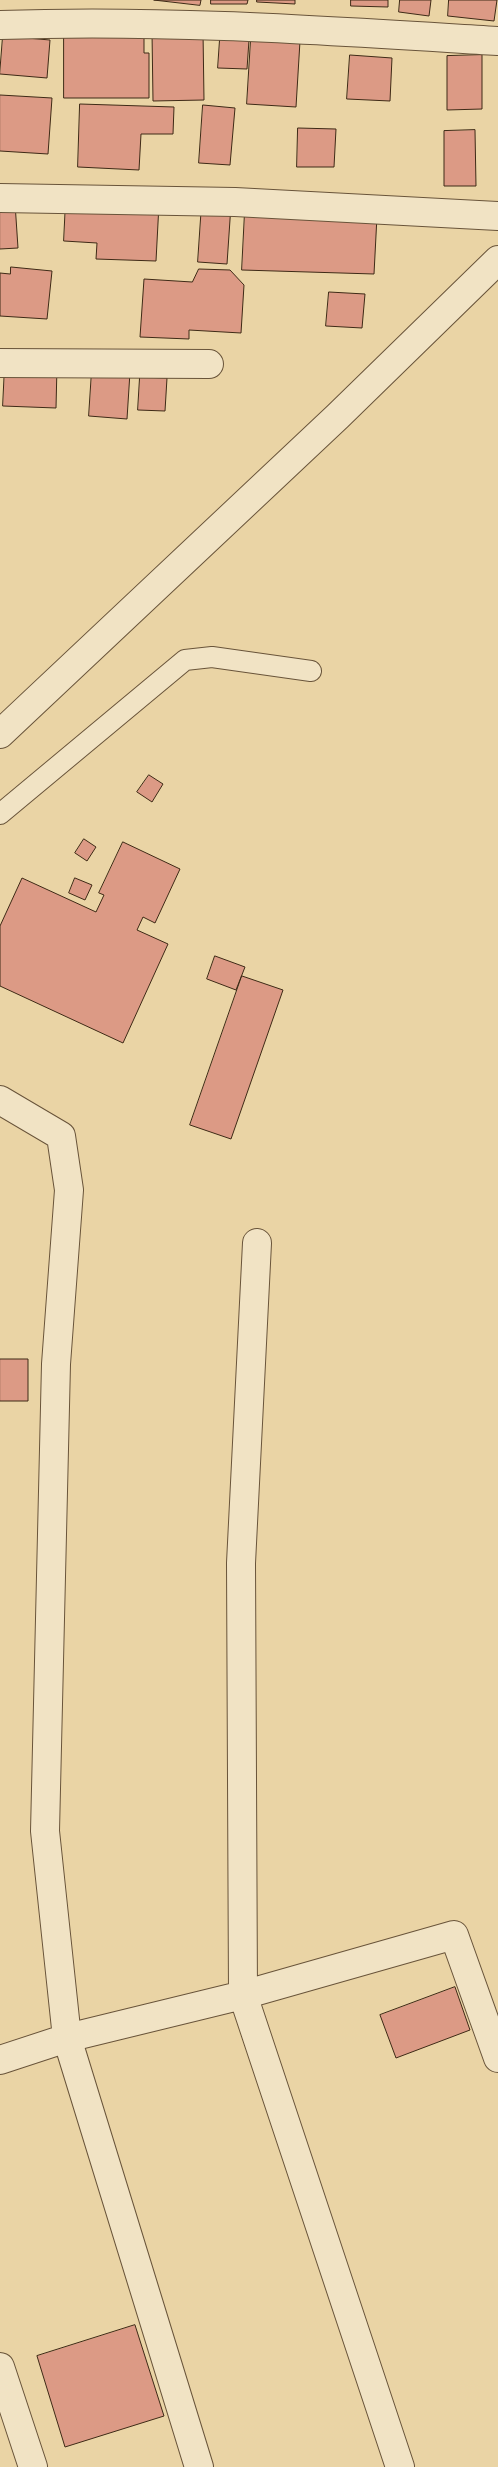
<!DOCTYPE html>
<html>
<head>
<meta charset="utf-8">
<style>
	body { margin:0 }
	canvas { display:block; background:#ead4a5 }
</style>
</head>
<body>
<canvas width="498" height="2467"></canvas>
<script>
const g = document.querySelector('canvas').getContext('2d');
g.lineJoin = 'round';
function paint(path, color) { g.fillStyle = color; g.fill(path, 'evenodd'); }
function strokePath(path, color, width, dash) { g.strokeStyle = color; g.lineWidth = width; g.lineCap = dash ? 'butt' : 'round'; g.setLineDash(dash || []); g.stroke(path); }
const building = new Path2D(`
	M154,0H201L200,5Z
	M211,0H248L247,4H211Z
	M257,0H295V4L257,2Z
	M351,0H388V7L351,6Z
	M400,0H431L429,16L399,12Z
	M449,0H497L494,21L448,16Z
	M203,31L204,100L153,101L152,32Z
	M64,35H144V53H149V98H64Z
	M3,36L50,40L47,78L0,74Z
	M220,39L249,40L247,69L218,68Z
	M251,39L300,41L296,107L247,104Z
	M350,55L392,58L390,101L347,99Z
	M482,55V109L447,110V56Z
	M0,95L52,98L48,154L0,151Z
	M80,104L174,107L173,134H141L139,170L78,167Z
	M203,105L235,108L230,165L199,163Z
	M298,128L336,129L334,167H297Z
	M475,130L476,186H444V131Z
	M66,200L159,204L156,261L96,259L97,243L64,241Z
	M0,203H15L18,248L0,249Z
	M202,203L231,205L227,264L198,262Z
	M245,211L377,216L374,274L242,270Z
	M11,267L52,271L47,319L0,316V273L10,274Z
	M199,269L230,270L244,285L241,333L189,330V339L140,337L144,279L192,282Z
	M329,292L365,294L362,328L326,326Z
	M5,365L57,366L56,408L3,406Z
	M92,370L130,372L127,419L89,416Z
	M140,377L167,378L165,411L138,410Z
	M149,775L163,784L152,802L137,792Z
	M84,839L96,847L87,861L75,853Z
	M123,842L180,869L155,923L143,917L137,930L168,944L123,1043L0,986V926L22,878L96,912L104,895L99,893Z
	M75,878L92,885L85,900L69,893Z
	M215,956L245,967L236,990L207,979Z
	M242,976L283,990L231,1139L190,1125Z
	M0,1359H28V1401H0Z
	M455,1987L470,2030L396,2058L380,2015Z
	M135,2325L164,2416L65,2447L37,2356Z`);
paint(building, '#dc9a85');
strokePath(building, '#3e2a16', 1);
const lane = new Path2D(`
	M0,814L185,660L212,657L311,671`);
const street = new Path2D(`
	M0,25C166,19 332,31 498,41
	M0,198L235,202L498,216
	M0,363L209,364
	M0,734L338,416L498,260
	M0,1100L61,1136L69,1190L56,1364L45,1831L67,2038L199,2467
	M257,1243L241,1563L243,1995L400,2467
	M0,2060L67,2038L243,1995L454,1935L498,2058
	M0,2367L33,2467`);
strokePath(lane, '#69543a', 22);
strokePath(street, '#69543a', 30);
strokePath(lane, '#f1e3c4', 20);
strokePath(street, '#f1e3c4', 28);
</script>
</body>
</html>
